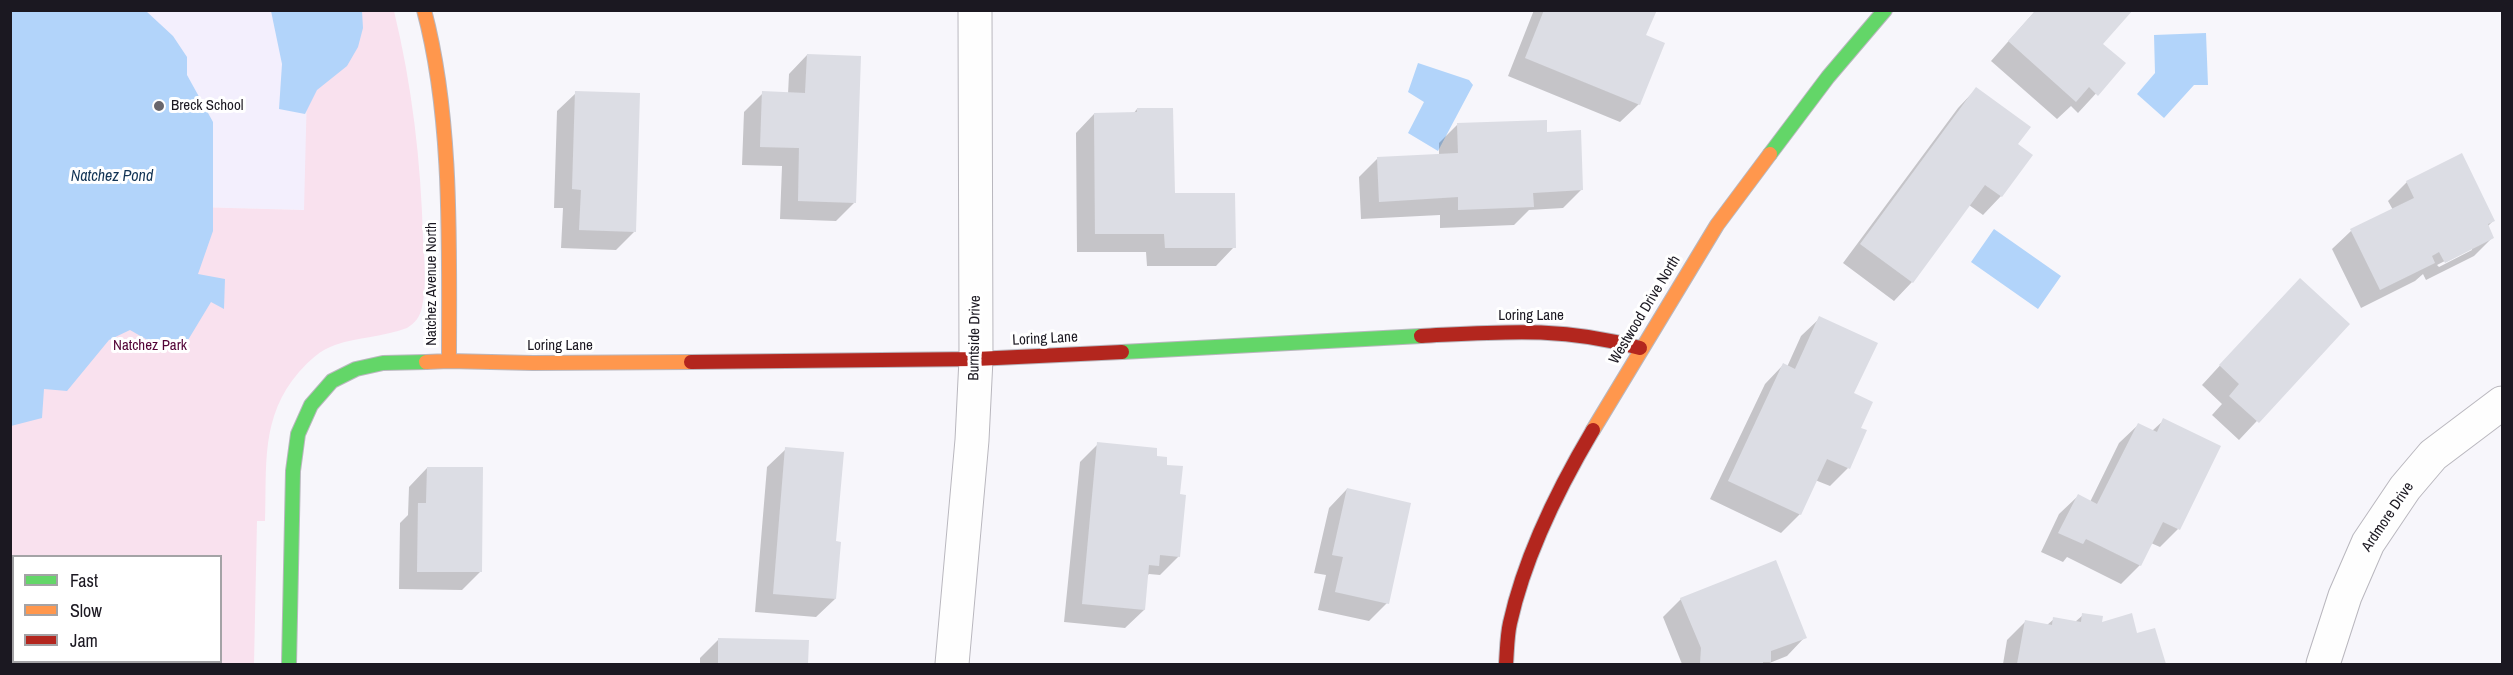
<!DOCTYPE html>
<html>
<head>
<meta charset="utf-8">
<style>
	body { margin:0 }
	#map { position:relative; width:2513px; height:675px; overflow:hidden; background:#f7f6fb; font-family:"Archivo Narrow",sans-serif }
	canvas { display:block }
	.frame { position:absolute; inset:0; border:12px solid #1b1821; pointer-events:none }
	.legend { position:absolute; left:12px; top:555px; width:210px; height:108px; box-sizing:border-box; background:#fff; border:2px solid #a4a3a6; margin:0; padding:8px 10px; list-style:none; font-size:18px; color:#1b1821 }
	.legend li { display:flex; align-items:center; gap:12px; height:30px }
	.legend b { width:30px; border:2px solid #a4a3a6 }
</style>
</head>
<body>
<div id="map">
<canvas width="2513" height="675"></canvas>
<div class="frame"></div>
<ul class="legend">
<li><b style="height:8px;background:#63d668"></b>Fast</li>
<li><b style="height:8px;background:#ff974d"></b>Slow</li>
<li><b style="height:8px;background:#b3261e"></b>Jam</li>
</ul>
</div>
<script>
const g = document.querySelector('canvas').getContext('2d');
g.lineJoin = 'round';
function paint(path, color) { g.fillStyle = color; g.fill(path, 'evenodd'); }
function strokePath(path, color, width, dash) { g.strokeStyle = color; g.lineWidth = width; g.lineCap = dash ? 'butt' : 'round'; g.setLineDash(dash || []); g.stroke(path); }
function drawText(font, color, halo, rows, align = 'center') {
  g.font = font + ' "Archivo Narrow",sans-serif'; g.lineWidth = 6; g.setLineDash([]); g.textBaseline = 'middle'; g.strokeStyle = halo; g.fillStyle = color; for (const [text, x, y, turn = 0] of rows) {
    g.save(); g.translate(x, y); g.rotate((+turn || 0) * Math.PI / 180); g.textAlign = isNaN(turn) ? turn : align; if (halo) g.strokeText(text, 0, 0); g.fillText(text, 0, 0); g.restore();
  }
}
paint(new Path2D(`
	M11,11H309L305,210L11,202Z`), '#f3effd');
paint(new Path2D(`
	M309,11H394C412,85 421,162 423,238C424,260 427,285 422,307C420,317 415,323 407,328C383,337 358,337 335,345C320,350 309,361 299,372C260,417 267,466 265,521H257L254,664H11V202L304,210ZM14,556H220V662H14Z`), '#f9e1ee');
paint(new Path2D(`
	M11,10L146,11L173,36L187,57V75L213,122V231L198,274L225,279L224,309L211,302L182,350L151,342L130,330L109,340L67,391L44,389L42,418L11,426Z
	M271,11H362L363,28L358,47L347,66L317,90L305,114L279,109L282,64Z
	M2206,33L2208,85H2194L2164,118L2137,94L2155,73L2154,35Z
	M1418,63L1469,80L1473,85L1438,151L1408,133L1424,102L1408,92Z
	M1994,229L2061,276L2038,309L1971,262Z`), '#b2d4fa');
paint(new Path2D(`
	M1534,10H1655L1644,36L1639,104L1620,122L1508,76Z
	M2036,10L2101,44L2124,63L2078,113L2071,106L2057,119L1991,61Z
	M807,55L854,203L836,221L780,219L782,166L742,165L744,112L763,93L788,94L789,74Z
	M1976,89L2016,145L2031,156L2001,196L1983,215L1969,205L1912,282L1894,301L1843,263L1958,108Z
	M576,93L634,232L616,250L561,248L563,208H554L557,111Z
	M1137,109L1173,195L1234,247L1216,266H1147L1146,252H1077L1076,133L1094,114H1133Z
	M1457,125L1546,133L1582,189L1563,208L1529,210L1514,225L1440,228V215L1361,219L1359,177L1378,158L1439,155V143Z
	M2461,155L2493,221L2487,227L2492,238L2474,256L2426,280L2423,274L2415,281L2361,308L2332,249L2351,231L2393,210L2388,201L2407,182ZM2472,247V250L2439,267L2437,265Z
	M2282,298L2348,324L2239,440L2212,415L2222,404L2202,385Z
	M1820,318L1859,428L1848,468L1830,486L1815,480L1800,514L1781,533L1710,499L1765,384L1783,365L1787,367L1801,336Z
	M2164,420L2178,529L2160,547L2151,543L2140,565L2121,584L2067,557L2063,562L2041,552L2059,514L2078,496L2090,502L2119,443L2138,425L2152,431Z
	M1098,444L1155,458L1179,496V556L1160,575L1149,574L1147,576L1144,610L1125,628L1064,622L1080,462Z
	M786,449L835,542V599L816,617L755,612L767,467Z
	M427,468L481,571L462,590L399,589L400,523L408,515L409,487Z
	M1347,489L1387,603L1369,621L1318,610L1326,575L1314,573L1329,508Z
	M1681,599L1805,637L1787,656L1767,664H1682L1663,617Z
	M2083,615L2100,624L2136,635L2154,630L2164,664H2003L2007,640L2025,622L2047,625L2054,619L2075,622Z
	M719,639L807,641V664H700V658Z`), '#0003');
paint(new Path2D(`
	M1544,10H1657L1646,35L1665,43L1640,105L1525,58Z
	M2036,10H2133L2103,44L2126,63L2098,96L2089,87L2076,102L2008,41Z
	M807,54L861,56L856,203L798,201L799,148L760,147L762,91L805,93Z
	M1976,87L2031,127L2018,144L2033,155L2002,197L1985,185L1913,283L1860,244Z
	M575,91L640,93L636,232L579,230L581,190L572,189Z
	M1137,108H1173L1175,193H1235L1236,248H1165L1164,234H1095L1094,113L1137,112Z
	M1547,120V132L1581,130L1583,190L1533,193L1534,207L1458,210V197L1379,202L1377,157L1458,153L1457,123Z
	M2462,153L2495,221L2488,224L2494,238L2445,263L2439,252L2432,256L2435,263L2380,290L2350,229L2414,198L2406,181Z
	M2300,278L2350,324L2259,423L2229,396L2239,384L2219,365Z
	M1819,316L1878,343L1854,393L1873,402L1861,428L1867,430L1850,469L1827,459L1801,515L1728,481L1783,363L1795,369Z
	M2163,418L2221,446L2180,530L2163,522L2141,566L2086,539L2083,544L2058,533L2078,494L2097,504L2138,423L2157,432Z
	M1097,442L1157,448V456L1167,457V465L1183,466L1180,494L1186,495L1180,557L1160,555L1159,566L1149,565L1145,610L1082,604Z
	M785,447L844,452L836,541L841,542L836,599L773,594Z
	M427,467H483L482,572H417L418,503H426Z
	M1347,488L1411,503L1389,604L1335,592L1343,557L1332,555Z
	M1776,560L1807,638L1771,651V662H1763V664H1700L1701,648L1680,598Z
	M2082,613L2103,616L2102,622L2132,613L2137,633L2155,628L2166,664H2017L2025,620L2052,625L2053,617L2081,622Z
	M718,638L809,640L808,664H718Z`), '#dcdde4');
const street = new Path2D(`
	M952,664L972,440L976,359L975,10
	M2323,664L2345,596L2368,543L2405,488L2433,455L2502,403`);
const fast = new Path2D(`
	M1770,154L1828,77L1885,10
	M1122,352L1421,336
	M289,664L293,471L298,434L311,405L332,381L356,369L383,363L426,362`);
const slow = new Path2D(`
	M424,10C453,118 449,249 449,361L426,362
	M449,361L533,363L691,362
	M1593,430L1717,225L1770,154`);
const jam = new Path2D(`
	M1421,336C1501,332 1561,326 1640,348
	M691,362L976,359L1122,352
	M1506,664C1507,651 1507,636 1510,623C1525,555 1558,489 1593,430`);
strokePath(street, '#b9b7be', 35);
strokePath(fast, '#b9b7be', 16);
strokePath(slow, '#b9b7be', 16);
strokePath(jam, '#b9b7be', 16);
strokePath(street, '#fefefe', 33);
strokePath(fast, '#63d668', 14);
strokePath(slow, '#ff974d', 14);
strokePath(jam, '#b3261e', 14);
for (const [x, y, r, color] of [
	[159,106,6,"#68666d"]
]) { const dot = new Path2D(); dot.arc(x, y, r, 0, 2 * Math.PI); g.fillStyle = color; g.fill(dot); strokePath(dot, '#fff', 2); }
drawText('15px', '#1b1821', '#fff', [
	["Breck School",171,106]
], 'left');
drawText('15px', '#1b1821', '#fff', [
	["Natchez Avenue North",432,284,-90],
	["Westwood Drive North",1645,310,-59],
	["Loring Lane",1531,316],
	["Burntside Drive",975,338,-89],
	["Loring Lane",1045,339,-3],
	["Loring Lane",560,346],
	["Ardmore Drive",2388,517,-56]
]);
drawText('15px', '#530336', '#fff', [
	["Natchez Park",150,346]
]);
drawText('italic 16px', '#123455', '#fff', [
	["Natchez Pond",112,177]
]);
</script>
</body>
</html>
